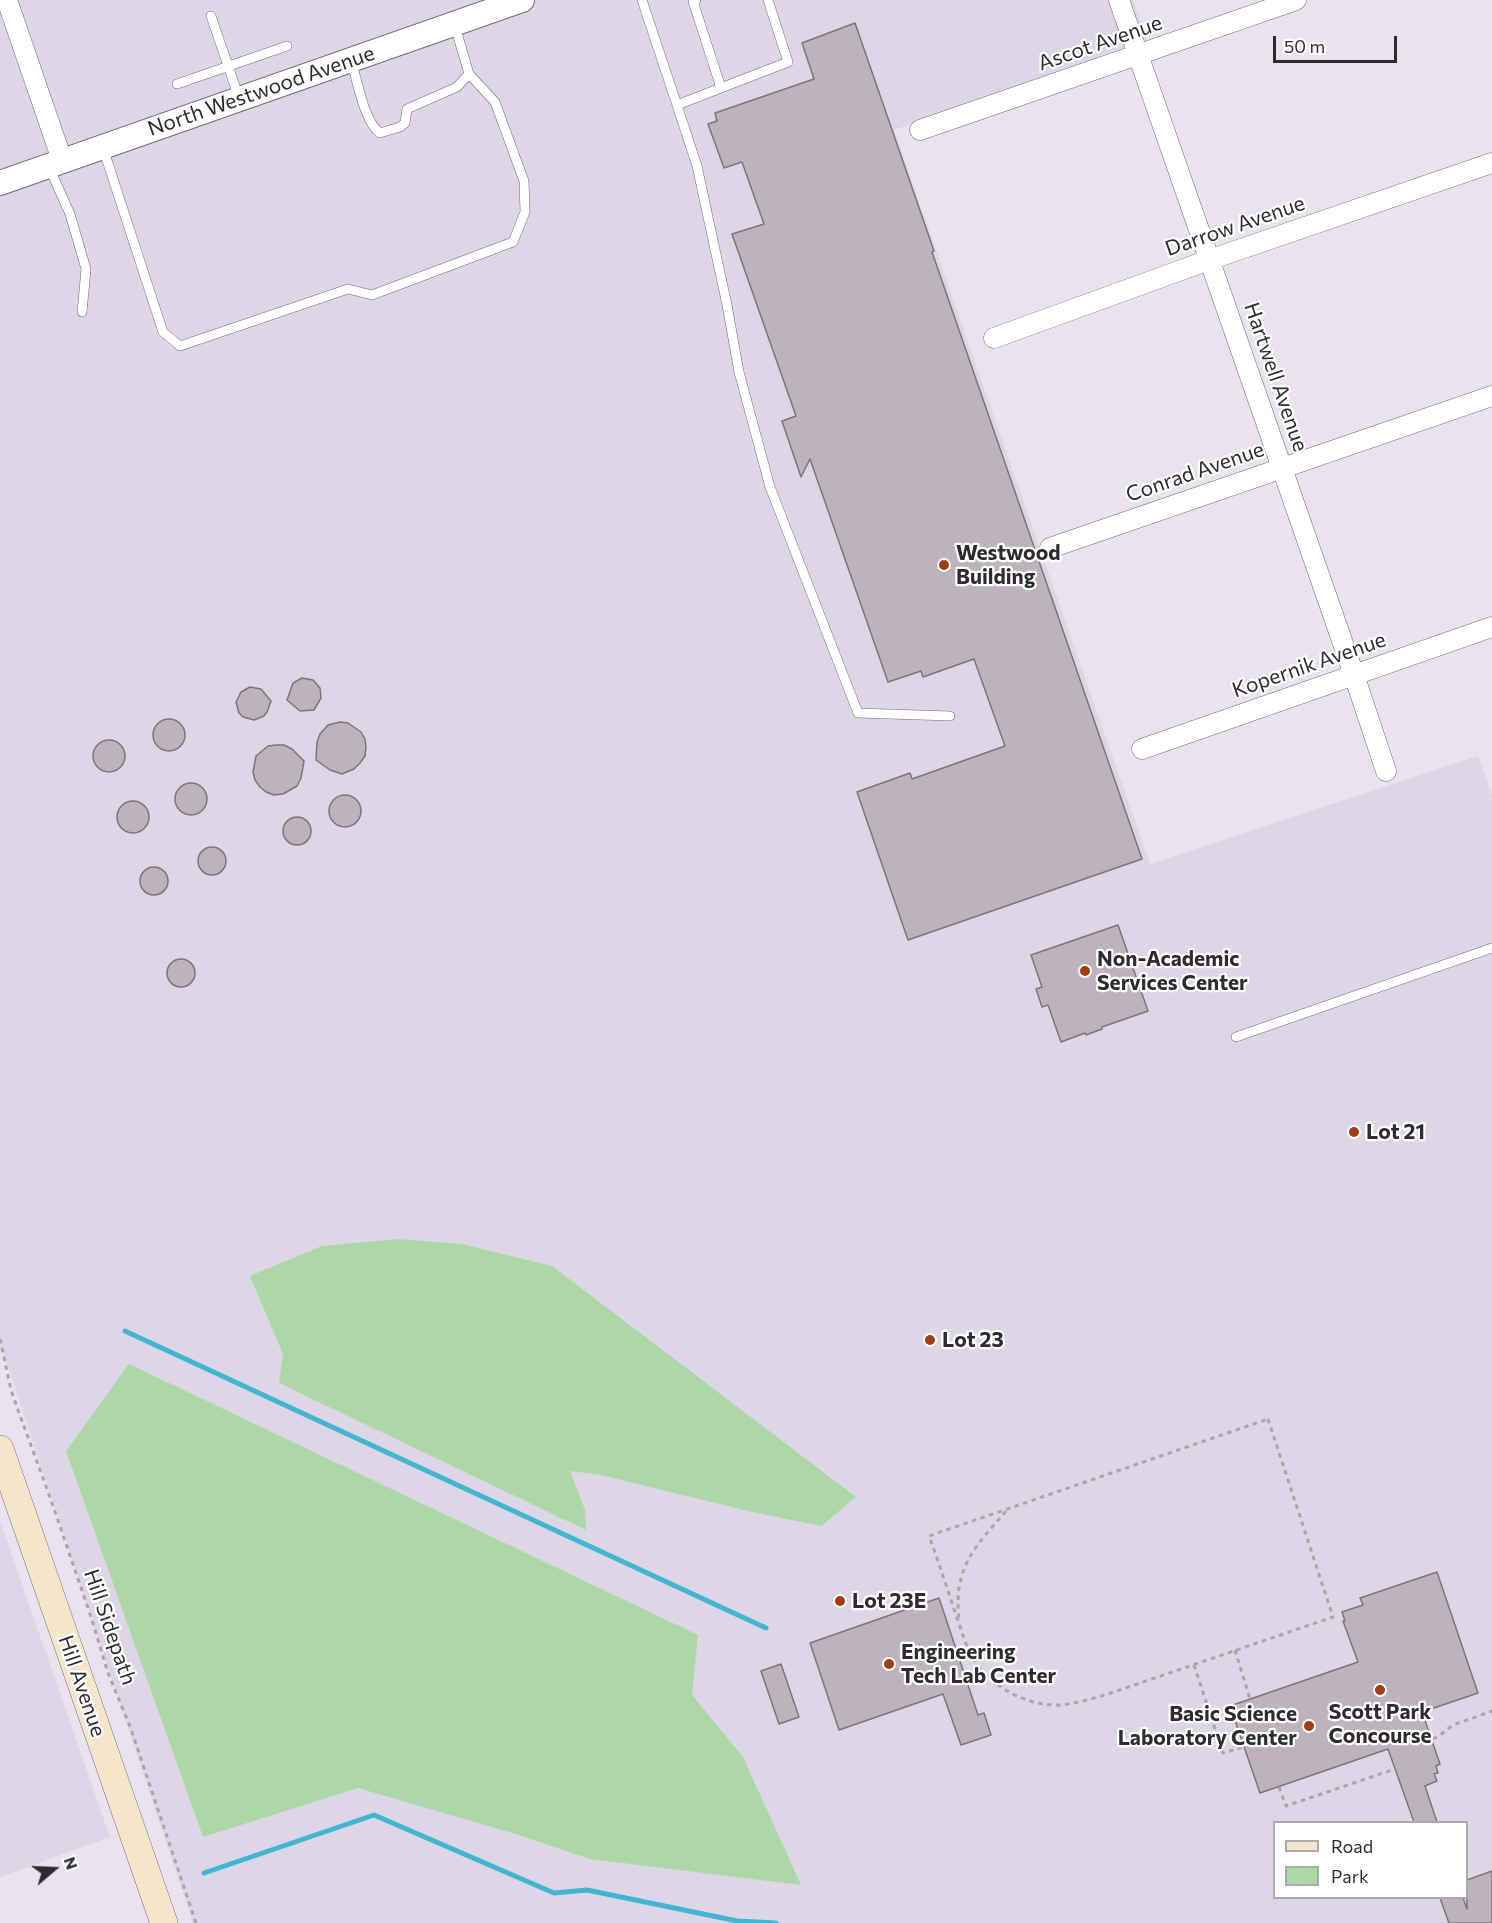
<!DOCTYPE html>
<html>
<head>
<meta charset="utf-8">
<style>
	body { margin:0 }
	#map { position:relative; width:1492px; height:1923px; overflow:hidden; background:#e8e3ee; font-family:Commissioner,sans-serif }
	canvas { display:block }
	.legend { position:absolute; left:1273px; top:1821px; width:195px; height:78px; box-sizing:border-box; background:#fff; border:2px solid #abaaac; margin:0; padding:8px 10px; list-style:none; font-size:18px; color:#2d2b2f }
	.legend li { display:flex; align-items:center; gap:12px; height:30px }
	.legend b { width:30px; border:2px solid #abaaac }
	.north { position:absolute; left:24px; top:1839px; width:60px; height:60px; -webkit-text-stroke:4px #fff; paint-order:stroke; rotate:71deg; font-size:16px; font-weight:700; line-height:24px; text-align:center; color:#2d2b2f }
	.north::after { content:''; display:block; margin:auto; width:21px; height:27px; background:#2d2b2f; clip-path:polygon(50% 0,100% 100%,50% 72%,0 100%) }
	.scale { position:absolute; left:1273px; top:36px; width:124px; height:27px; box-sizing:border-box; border:3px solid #2d2b2f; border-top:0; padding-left:8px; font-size:18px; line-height:21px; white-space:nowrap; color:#2d2b2f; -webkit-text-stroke:4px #fff; paint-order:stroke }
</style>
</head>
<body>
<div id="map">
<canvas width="1492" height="1923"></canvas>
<ul class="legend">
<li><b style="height:8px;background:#f5e5ca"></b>Road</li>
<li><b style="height:16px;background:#aed7a8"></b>Park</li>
</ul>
<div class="north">N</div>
<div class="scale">50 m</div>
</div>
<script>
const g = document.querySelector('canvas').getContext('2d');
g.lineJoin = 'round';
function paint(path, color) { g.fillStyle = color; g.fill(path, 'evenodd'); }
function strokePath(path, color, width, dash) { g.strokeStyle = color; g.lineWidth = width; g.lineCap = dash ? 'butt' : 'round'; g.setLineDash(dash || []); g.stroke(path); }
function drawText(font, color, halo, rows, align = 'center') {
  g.font = font + ' Commissioner,sans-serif'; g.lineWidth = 4.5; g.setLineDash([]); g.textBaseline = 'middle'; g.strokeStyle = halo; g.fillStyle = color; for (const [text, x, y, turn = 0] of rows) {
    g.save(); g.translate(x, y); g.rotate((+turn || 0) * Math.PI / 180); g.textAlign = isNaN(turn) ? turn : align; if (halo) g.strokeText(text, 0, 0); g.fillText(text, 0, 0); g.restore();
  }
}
paint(new Path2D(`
	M0,0H1133L1147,39L894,130L1150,864L1478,756L1492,795V1923H193L0,1343ZM1274,1822H1466V1898H1274Z
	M0,1521L110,1837L0,1877Z`), '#ddd6e6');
paint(new Path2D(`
	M398,1239L462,1244L552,1266L856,1497L821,1526L748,1511L601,1475L570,1471L585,1510L586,1530L279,1383L283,1354L250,1276L322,1246Z
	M129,1364L698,1635L692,1695L743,1757L801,1885L590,1859L519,1835L358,1788L203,1837L66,1451Z`), '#aed7a8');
strokePath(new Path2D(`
	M125,1331L766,1628
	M204,1873L374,1815L554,1893L587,1890L737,1921L776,1923`), '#42b5d1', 5);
const building = new Path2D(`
	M855,23L934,251L932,252L1142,859L908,940L857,792L910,773L912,779L1005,746L974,659L923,677L921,671L888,682L810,459L801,477L782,421L796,416L732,234L764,224L742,162L724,168L708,124L717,121L715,113L814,79L802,43Z
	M302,678L313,680L320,688L321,698L314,710L300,711L287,700L293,683Z
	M250,687L261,689L271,701L267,712L264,716L254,720L243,717L239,713L236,702L241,692Z
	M153 735a16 16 0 1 1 32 0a16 16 0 1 1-32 0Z
	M340,722L348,723L361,732L365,739L366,747L365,756L360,763L354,769L342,774L330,770L316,760L317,742L320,734L328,725Z
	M93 756a16 16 0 1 1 32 0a16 16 0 1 1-32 0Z
	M276,745H284L292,749L304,761L301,778L297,786L283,794L274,795L266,792L260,787L255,780L253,772L256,756L268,746Z
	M175 799a16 16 0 1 1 32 0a16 16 0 1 1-32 0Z
	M329 811a16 16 0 1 1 32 0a16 16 0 1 1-32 0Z
	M117 817a16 16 0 1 1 32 0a16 16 0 1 1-32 0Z
	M283 831a14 14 0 1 1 28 0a14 14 0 1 1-28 0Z
	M198 861a14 14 0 1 1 28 0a14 14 0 1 1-28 0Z
	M140 881a14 14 0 1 1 28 0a14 14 0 1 1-28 0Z
	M1118,925L1148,1011L1102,1027V1029L1086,1035L1085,1033L1061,1042L1048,1005L1042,1007L1036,989L1042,987L1031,955Z
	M167 973a14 14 0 1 1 28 0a14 14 0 1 1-28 0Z
	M1437,1572L1478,1693L1422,1712L1440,1764L1436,1766L1438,1773L1434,1774L1437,1781L1425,1786L1437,1822H1414L1388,1749L1260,1793L1230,1706L1358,1662L1343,1621H1345L1342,1612L1363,1605L1360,1598Z
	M939,1598L978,1715L984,1713L991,1735L961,1745L943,1694L839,1730L810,1643Z
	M781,1664L799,1717L779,1724L761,1671Z
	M1492,1871V1923H1449L1440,1898H1463L1467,1909V1880Z`);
paint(building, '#bdb3bb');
strokePath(building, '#7d747b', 1.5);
const service = new Path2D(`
	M642,0L677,105L788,62L768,0
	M696,0L693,1L721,88
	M211,16L239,98
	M351,60C357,79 364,122 380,133L400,127L405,123L407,109L457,87L469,74L455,26
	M177,84L287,46
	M677,105L697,166L727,305L739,372L770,487L858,713L950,716
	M103,148L163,332L180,346L348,289L372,295L513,242L525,212L524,181L495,102L469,74
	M49,167L70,214L86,269L82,312
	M1236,1037L1492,948`);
const minor = new Path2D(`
	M7,0L62,160
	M1119,0L1354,675L1386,771
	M920,130L1296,0
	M994,338L1209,260L1492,163
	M1050,548L1492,396
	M1142,749L1492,627`);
const tertiary = new Path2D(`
	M0,183L522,0`);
const secondary = new Path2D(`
	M0,1449L164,1923`);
strokePath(service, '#6e6a73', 10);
strokePath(minor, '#6e6a73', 21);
strokePath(tertiary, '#6e6a73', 26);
strokePath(secondary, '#6e6a73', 28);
strokePath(new Path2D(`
	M0,1339L11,1390L18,1410L51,1500L91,1617L108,1673L131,1729L196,1923
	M1268,1419L1333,1617L1105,1695C1090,1699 1075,1704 1060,1705C1025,1706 989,1686 972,1656C964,1642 960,1625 954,1609C946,1585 938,1560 929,1536Z
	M959,1618C953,1567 976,1546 1006,1511
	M1235,1650L1250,1699
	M1194,1665L1223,1753L1244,1747
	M1433,1739L1439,1736L1453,1725L1492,1711
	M1279,1787L1286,1806L1395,1769`), '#a9a5ae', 3, [4.5, 4.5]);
strokePath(service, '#fff', 9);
strokePath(minor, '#fff', 20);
strokePath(tertiary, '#fff', 24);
strokePath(secondary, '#f5e5ca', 27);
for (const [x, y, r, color] of [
	[944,565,6,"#a33d15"],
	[1085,971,6,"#a33d15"],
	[1354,1132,6,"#a33d15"],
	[930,1340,6,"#a33d15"],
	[840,1601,6,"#a33d15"],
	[889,1664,6,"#a33d15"],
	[1380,1690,6,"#a33d15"],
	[1309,1726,6,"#a33d15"]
]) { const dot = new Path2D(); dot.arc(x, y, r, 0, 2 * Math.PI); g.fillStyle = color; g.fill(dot); strokePath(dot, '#fff', 2); }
drawText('21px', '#2d2b2f', '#fff', [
	["Ascot Avenue",1100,43,-19],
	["North Westwood Avenue",261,91,-19],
	["Darrow Avenue",1235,226,-19],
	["Hartwell Avenue",1276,377,71],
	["Conrad Avenue",1195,472,-19],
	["Kopernik Avenue",1309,665,-19],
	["Hill Sidepath",110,1627,71],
	["Hill Avenue",82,1686,71]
]);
drawText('bold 21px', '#2d2b2f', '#fff', [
	["Westwood",956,553],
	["Building",956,577],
	["Non-Academic",1097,959],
	["Services Center",1097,983],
	["Lot 21",1366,1132],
	["Lot 23",942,1340],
	["Lot 23E",852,1601],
	["Engineering",901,1652],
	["Tech Lab Center",901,1676],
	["Scott Park",1380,1712,"center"],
	["Concourse",1380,1736,"center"],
	["Basic Science",1297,1714,"right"],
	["Laboratory Center",1297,1738,"right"]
], 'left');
</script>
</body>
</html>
